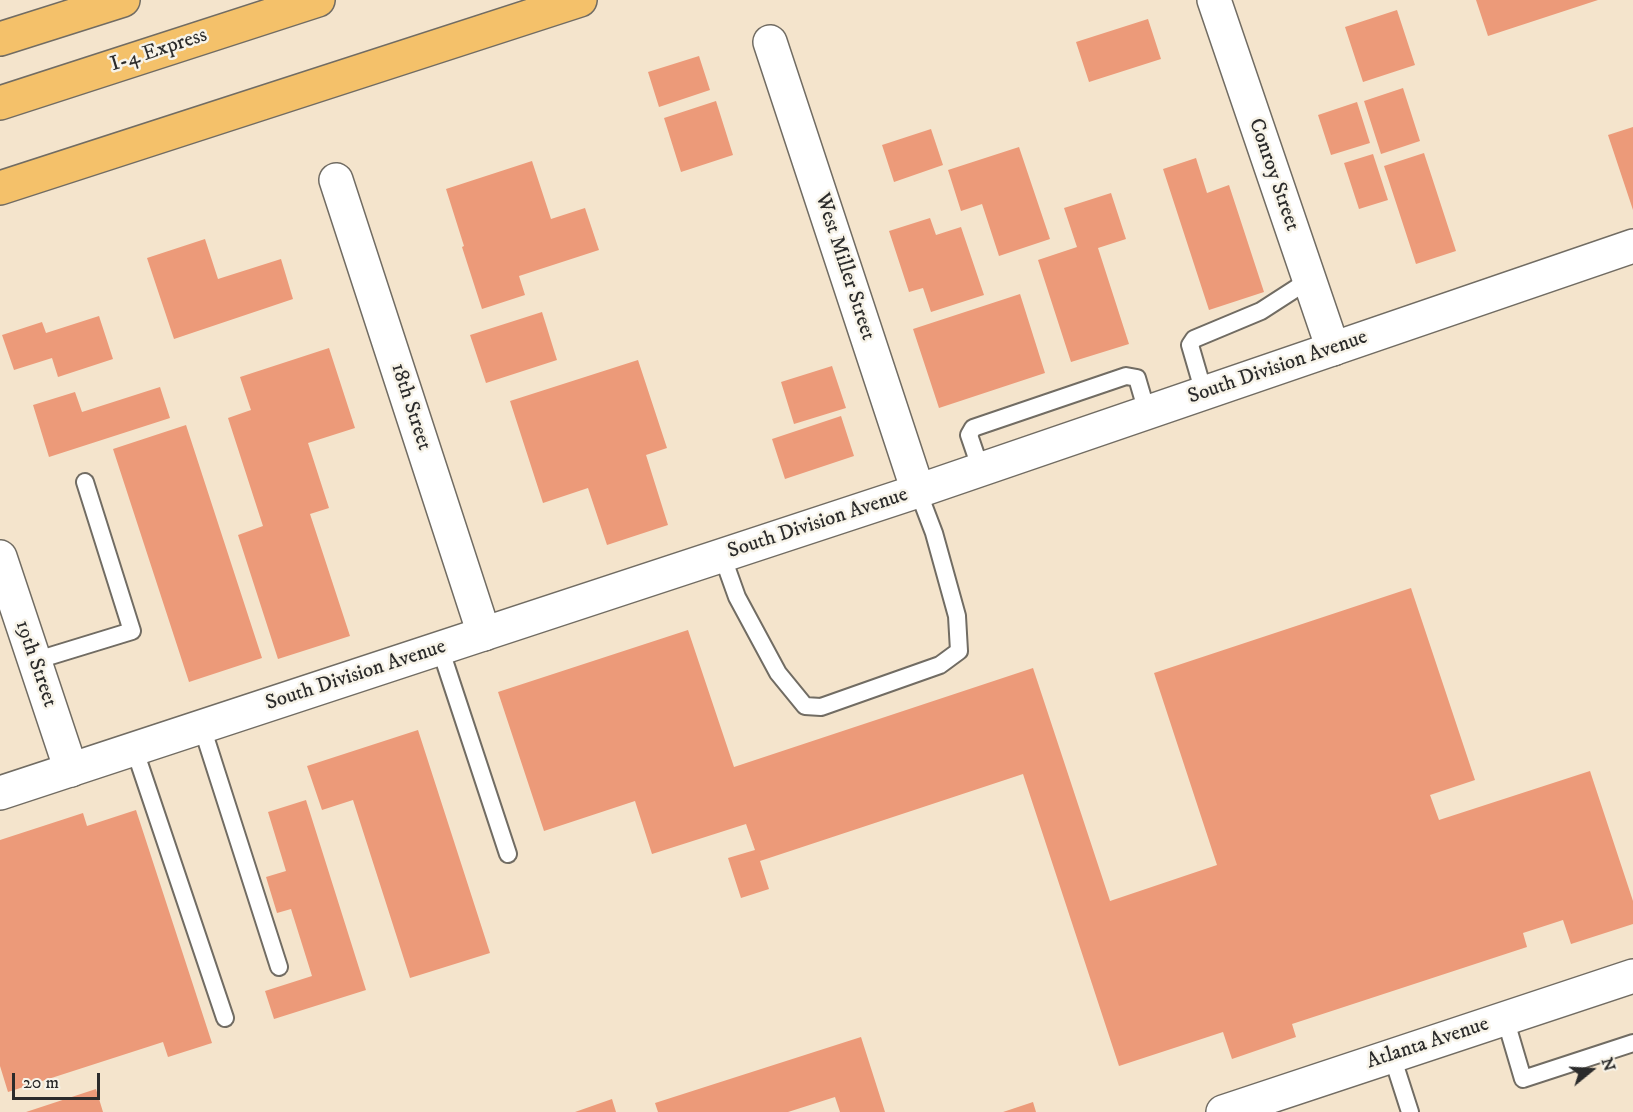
<!DOCTYPE html>
<html>
<head>
<meta charset="utf-8">
<style>
	body { margin:0 }
	#map { position:relative; width:1633px; height:1112px; overflow:hidden; background:#f4e4cc; font-family:"IM FELL DW Pica",serif }
	canvas { display:block }
	.north { position:absolute; left:1561px; top:1040px; width:60px; height:60px; -webkit-text-stroke:4px #f7f3e8; paint-order:stroke; rotate:72deg; font-size:16px; font-weight:700; line-height:24px; text-align:center; color:#2b2b2b }
	.north::after { content:''; display:block; margin:auto; width:21px; height:27px; background:#2b2b2b; clip-path:polygon(50% 0,100% 100%,50% 72%,0 100%) }
	.scale { position:absolute; left:12px; top:1073px; width:88px; height:27px; box-sizing:border-box; border:3px solid #2b2b2b; border-top:0; padding-left:8px; font-size:18px; line-height:21px; white-space:nowrap; color:#2b2b2b; -webkit-text-stroke:4px #f7f3e8; paint-order:stroke }
</style>
</head>
<body>
<div id="map">
<canvas width="1633" height="1112"></canvas>
<div class="north">N</div>
<div class="scale">20 m</div>
</div>
<script>
const g = document.querySelector('canvas').getContext('2d');
g.lineJoin = 'round';
function paint(path, color) { g.fillStyle = color; g.fill(path, 'evenodd'); }
function strokePath(path, color, width, dash) { g.strokeStyle = color; g.lineWidth = width; g.lineCap = dash ? 'butt' : 'round'; g.setLineDash(dash || []); g.stroke(path); }
function drawText(font, color, halo, rows, align = 'center') {
  g.font = font + ' "IM FELL DW Pica",serif'; g.lineWidth = 5; g.setLineDash([]); g.textBaseline = 'middle'; g.strokeStyle = halo; g.fillStyle = color; for (const [text, x, y, turn = 0] of rows) {
    g.save(); g.translate(x, y); g.rotate((+turn || 0) * Math.PI / 180); g.textAlign = isNaN(turn) ? turn : align; if (halo) g.strokeText(text, 0, 0); g.fillText(text, 0, 0); g.restore();
  }
}
paint(new Path2D(`
	M1476,0H1598L1488,36Z
	M1397,10L1415,65L1363,82L1345,27Z
	M1148,19L1161,59L1089,82L1076,42Z
	M699,56L710,90L659,107L648,72Z
	M1403,88L1420,141L1381,154L1364,101Z
	M716,101L733,155L681,172L664,118Z
	M1357,102L1370,143L1331,155L1318,115Z
	M1633,127V210L1608,135Z
	M931,129L943,165L894,182L882,145Z
	M1019,147L1050,239L999,256L982,204L961,211L948,170Z
	M1424,153L1456,251L1416,264L1384,166Z
	M1373,154L1388,200L1359,209L1344,163Z
	M1196,158L1207,193L1229,185L1264,292L1209,310L1163,169Z
	M532,161L551,219L585,208L599,250L519,276L525,295L482,309L462,247L464,246L446,189Z
	M1111,193L1126,239L1098,248L1129,344L1071,362L1038,260L1077,247L1064,208Z
	M930,218L936,235L961,227L984,295L931,312L923,288L909,292L889,231Z
	M205,239L218,279L281,259L293,299L174,339L147,258Z
	M1020,294L1045,373L939,408L913,329Z
	M542,312L557,360L486,383L470,335Z
	M99,316L113,359L58,377L52,358L14,370L2,335L42,322L46,333Z
	M329,348L355,428L308,443L329,508L310,514L350,636L278,659L238,535L263,526L228,418L251,410L240,377Z
	M638,360L667,448L646,455L668,525L607,545L588,488L543,503L510,401Z
	M832,366L846,408L794,424L781,382Z
	M160,387L170,418L49,457L33,405L75,392L82,412Z
	M841,416L854,456L785,479L772,439Z
	M186,425L262,658L189,682L113,449Z
	M1411,588L1475,780L1430,795L1439,820L1590,771L1633,901V924L1571,944L1563,920L1523,933L1527,947L1292,1024L1296,1037L1232,1059L1223,1032L1119,1066L1023,774L760,861L769,889L741,898L728,858L755,850L746,824L652,854L635,801L544,831L498,692L688,630L734,767L1033,668L1110,901L1217,865L1154,673Z
	M418,730L490,953L410,978L353,800L322,810L307,766Z
	M306,800L366,990L274,1019L265,991L312,976L291,909L277,913L266,877L286,871L268,812Z
	M136,810L212,1043L168,1057L163,1042L8,1092L0,1066V840L83,813L87,826Z
	M861,1037L885,1112H840L835,1097L788,1112H658L655,1103Z
	M96,1089L103,1112H26Z
	M612,1099L616,1112H575Z
	M1033,1102L1036,1112H1003Z`), '#ec9a79');
const service = new Path2D(`
	M1204,393L1190,345L1194,339L1261,311L1309,280
	M981,470L969,435L973,428L1126,376L1137,378L1147,412
	M722,555L737,597L778,673L805,706L821,707L940,665L959,651L957,616L934,533L918,491
	M440,648L508,854
	M34,661L132,631L85,482
	M202,727L279,967
	M134,748L225,1018
	M1505,1018L1523,1079L1633,1043
	M1392,1056L1410,1112`);
const minor = new Path2D(`
	M1214,0L1333,349
	M770,42L918,491
	M336,180L484,634
	M0,557L71,770
	M1223,1112L1633,976`);
const tertiary = new Path2D(`
	M0,793L918,491L1633,246`);
const motorway = new Path2D(`
	M0,39L123,0
	M0,103L318,0
	M0,188L580,0`);
strokePath(service, '#716c63', 20);
strokePath(minor, '#716c63', 36);
strokePath(tertiary, '#716c63', 36);
strokePath(motorway, '#716c63', 36);
strokePath(service, '#fff', 16);
strokePath(minor, '#fff', 33);
strokePath(tertiary, '#fff', 33);
strokePath(motorway, '#f4c16a', 33);
drawText('21px', '#2b2b2b', '#f7f3e8', [
	["I-4 Express",159,51,-18],
	["Conroy Street",1273,175,71],
	["West Miller Street",844,267,72],
	["South Division Avenue",1278,368,-19],
	["18th Street",410,407,72],
	["South Division Avenue",818,524,-18],
	["19th Street",35,664,71],
	["South Division Avenue",356,676,-18],
	["Atlanta Avenue",1428,1044,-18]
]);
</script>
</body>
</html>
